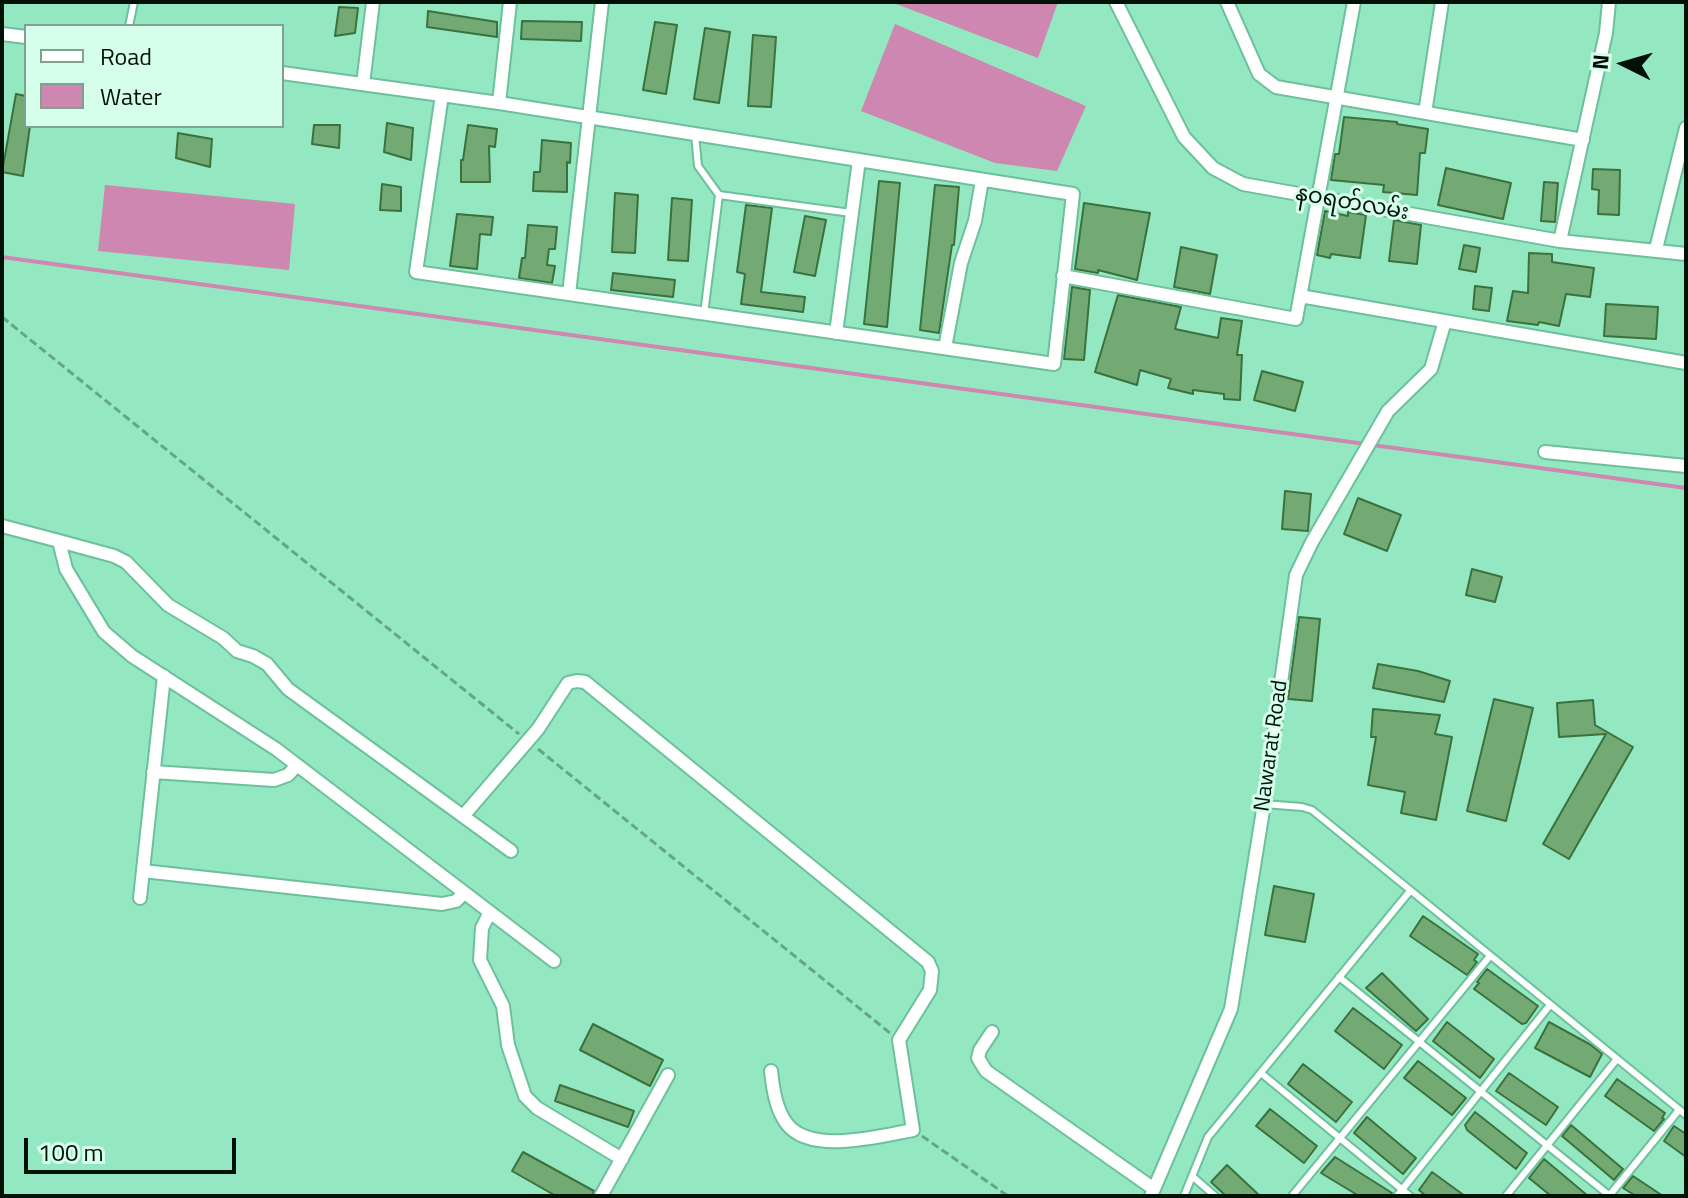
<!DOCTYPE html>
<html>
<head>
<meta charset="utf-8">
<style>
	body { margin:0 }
	#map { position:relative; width:1688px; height:1198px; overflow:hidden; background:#93e8c2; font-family:"Titillium Web",sans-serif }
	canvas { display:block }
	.frame { position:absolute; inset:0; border:4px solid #001208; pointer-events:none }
	.legend { position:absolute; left:24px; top:24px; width:260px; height:104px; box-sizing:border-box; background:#d6ffeb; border:2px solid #80a090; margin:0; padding:10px 14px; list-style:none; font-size:24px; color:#001208 }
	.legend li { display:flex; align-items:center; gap:16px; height:40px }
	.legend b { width:40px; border:2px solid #80a090 }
	.north { position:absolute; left:1584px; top:24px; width:80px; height:80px; -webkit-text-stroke:6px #d6ffeb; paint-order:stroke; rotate:275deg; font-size:22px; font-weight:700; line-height:32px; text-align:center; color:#001208 }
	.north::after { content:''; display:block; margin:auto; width:28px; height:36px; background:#001208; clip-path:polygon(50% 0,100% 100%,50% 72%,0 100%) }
	.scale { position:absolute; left:24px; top:1138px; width:212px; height:36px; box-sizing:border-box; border:4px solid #001208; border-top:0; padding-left:10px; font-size:24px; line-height:28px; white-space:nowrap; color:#001208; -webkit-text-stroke:6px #d6ffeb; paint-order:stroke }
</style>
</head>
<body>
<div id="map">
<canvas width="1688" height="1198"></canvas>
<div class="frame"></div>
<ul class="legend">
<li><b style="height:10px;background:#fff"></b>Road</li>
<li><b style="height:22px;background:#cd87b0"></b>Water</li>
</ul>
<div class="north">N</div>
<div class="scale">100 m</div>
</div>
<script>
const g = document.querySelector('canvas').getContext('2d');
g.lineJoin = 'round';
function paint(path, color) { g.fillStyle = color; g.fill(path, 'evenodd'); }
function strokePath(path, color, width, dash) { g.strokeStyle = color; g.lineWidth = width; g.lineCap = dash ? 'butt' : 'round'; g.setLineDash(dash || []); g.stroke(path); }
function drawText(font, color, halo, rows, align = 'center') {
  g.font = font + ' "Titillium Web","Noto Sans Myanmar",sans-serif'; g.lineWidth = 6; g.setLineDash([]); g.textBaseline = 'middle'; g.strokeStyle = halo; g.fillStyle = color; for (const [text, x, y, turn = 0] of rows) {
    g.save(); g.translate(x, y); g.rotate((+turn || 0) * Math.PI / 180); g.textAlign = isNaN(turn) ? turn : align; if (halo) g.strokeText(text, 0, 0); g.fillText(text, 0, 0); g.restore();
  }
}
paint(new Path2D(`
	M891,2H1058L1038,58Z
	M895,24L1086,106L1057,171L995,163L861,111Z
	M105,185L295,204L289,270L98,251Z`), '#cd87b0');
strokePath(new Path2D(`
	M2,257L1686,488`), '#cd87b0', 4);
const building = new Path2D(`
	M339,7L358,8L355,33L335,36Z
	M428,11L497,22V37L427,27Z
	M522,21L582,22L581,41L521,39Z
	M655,22L677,25L666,94L643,90Z
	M705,28L730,32L719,103L694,99Z
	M753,35L776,37L771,107L748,106Z
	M16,94L26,96V126H30L23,176L2,172Z
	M1344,117L1397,122V124L1428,129L1425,153H1420L1417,195L1383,192L1384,185L1331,180L1335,154H1339Z
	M387,123L413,128L411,160L384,152Z
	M314,125H340L339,148L312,144Z
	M468,125L497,129L495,147L489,146L490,182H461V160H463Z
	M178,133L212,139L210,167L176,158Z
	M542,140L571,143L570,163L567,162V192L533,191L534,172H540Z
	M1446,168L1511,183L1503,219L1438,205Z
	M1593,169L1620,170L1619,215L1598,214L1599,190L1592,189Z
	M879,181L900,183L887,327L864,324Z
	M1544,182L1558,183L1555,222L1541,221Z
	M382,184L401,187V211L380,210Z
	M935,185L959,187L954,245H952L939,333L920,330Z
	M615,193L638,195L635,253L612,252Z
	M672,198L692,200L688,261L668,260Z
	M1084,203L1150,213L1137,280L1098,270V273L1075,269Z
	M746,205L772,208L761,292L805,297L803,312L741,304L745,274L737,272Z
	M1325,211L1348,216V212L1366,215L1360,258L1331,254L1330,258L1317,255Z
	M457,214L493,217L491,235L480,234L477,269L450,266Z
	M805,216L826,220L815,276L794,272Z
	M1394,220L1421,225L1417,264L1389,261Z
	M528,225L557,227L555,249H549L547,265L555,266L552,283L519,278L522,258H525Z
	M1464,245L1480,248L1476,272L1459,269Z
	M1181,247L1217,255L1210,294L1174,287Z
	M1529,253L1552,254V262L1594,268L1590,297L1566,294L1559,326L1539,322L1538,325L1507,321L1513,291L1528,293Z
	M613,273L675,280L673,297L611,290Z
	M1475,286L1492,288L1489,311L1473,309Z
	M1072,287L1090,290L1084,360L1064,359Z
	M1118,295L1181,307L1175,329L1218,338L1221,318L1242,321L1237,355H1242L1240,400L1224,399V394L1193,390V394L1168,388L1171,379L1140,370L1137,385L1095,372Z
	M1606,304L1658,307L1656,339L1604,336Z
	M1262,371L1303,382L1295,411L1254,400Z
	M1285,491L1311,494L1308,531L1282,529Z
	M1358,498L1401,515L1387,551L1344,534Z
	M1472,569L1502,577L1495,602L1466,595Z
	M1299,617L1320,619L1312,701L1288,699Z
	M1378,664L1418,671L1450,681L1444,702L1373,688Z
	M1494,699L1533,708L1506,821L1467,811Z
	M1593,700L1595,725L1633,747L1569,859L1543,844L1606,734L1559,737L1557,703Z
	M1373,709L1440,715L1435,734L1452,737L1436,820L1401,813L1405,792L1368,785L1376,737H1371Z
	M1274,886L1314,894L1305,942L1265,935Z
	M1423,916L1478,954L1474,960L1477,962L1467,975L1410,936Z
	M1487,969L1538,1006L1526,1023L1522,1024L1474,989L1479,983L1477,982Z
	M1382,973L1428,1019L1416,1031L1366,988Z
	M1353,1008L1402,1045L1384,1069L1335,1031Z
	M1447,1022L1494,1059L1480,1078L1433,1041Z
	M1549,1022L1591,1045L1602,1054L1590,1077L1535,1048Z
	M593,1024L663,1060L650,1086L580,1050Z
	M1418,1061L1466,1098L1452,1115L1404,1078Z
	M1303,1064L1352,1102L1336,1122L1288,1084Z
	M1509,1073L1558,1107L1546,1125L1496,1091Z
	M1617,1079L1665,1113L1662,1118L1664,1119L1654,1131L1605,1096Z
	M560,1085L634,1111L628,1127L555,1101Z
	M1270,1109L1317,1146L1304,1163L1256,1126Z
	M1475,1112L1527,1153L1516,1169L1467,1130L1465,1125Z
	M1367,1117L1416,1158L1403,1174L1354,1133Z
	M1571,1125L1623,1169L1614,1180L1562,1136Z
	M1674,1126L1686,1134V1157L1664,1141Z
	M523,1152L594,1191L592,1196H556L512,1171Z
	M1335,1157L1392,1193L1391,1196H1359L1321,1173Z
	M1544,1159L1588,1196H1551L1529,1178Z
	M1227,1165L1260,1196H1226L1211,1182Z
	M1432,1172L1465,1196H1426L1419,1190Z
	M1633,1176L1663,1196H1636L1623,1188Z`);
paint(building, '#73aa73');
strokePath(building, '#3b713d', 2);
const lane = new Path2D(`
	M129,26L134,2
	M695,134L698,166L719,195L851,213
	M704,314L719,195
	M1264,804L1302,807L1312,810L1686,1115
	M1339,977L1610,1196
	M1261,1073L1410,1196
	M1192,1176L1215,1196
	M1184,1196L1208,1137L1410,891
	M1292,1196L1490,956
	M1397,1196L1550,1005
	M1506,1196L1617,1059
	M1609,1196L1679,1110`);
const street = new Path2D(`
	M1116,2L1184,137L1213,168L1243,184L1560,241L1686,254
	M1227,2L1259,74L1276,87L1583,140
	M2,34L26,37
	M282,73L499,103L1073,194L1054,364L416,272L442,95
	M363,84L373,2
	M499,103L510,2
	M1425,113L1442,2
	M1560,241L1606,33L1609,2
	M1656,249L1686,128
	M1063,276L1296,319L1354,2
	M569,294L602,2
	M1300,296L1686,363
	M836,333L859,160
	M945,348L961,263L975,221L982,180
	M1545,452L1686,466
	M2,526L59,541L66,569L104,632L132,656L276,749L554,961
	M59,541L114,556L126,562L168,605L223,638L237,651L253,656L267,664L288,689L511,851
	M153,772L274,780L288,775L297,765
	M464,815L538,729L568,683L577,681L585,682L928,962L932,971L930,990L899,1040L913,1130C880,1136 811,1155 787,1124C776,1110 773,1089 771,1071
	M143,871L442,904L456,901L463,894
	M140,898L164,676
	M489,914L482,928L480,960L503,1006L508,1045L525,1096L537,1108L622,1159
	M992,1032L980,1050L978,1058L986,1071L1154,1189
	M601,1196L668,1075
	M1151,1196L1231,1009L1264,804L1296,575L1312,542L1388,411L1431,369L1445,321`);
strokePath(lane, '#6cc19c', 10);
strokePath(street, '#6cc19c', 16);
strokePath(new Path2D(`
	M2,317L519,734
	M538,749L890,1033
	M922,1136L1008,1196`), '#65a588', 3, [8, 4]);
strokePath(lane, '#fff', 6);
strokePath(street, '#fff', 12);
drawText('22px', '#001208', '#d6ffeb', [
	["နဝရတ်လမ်း",1352,204,10],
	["Nawarat Road",1272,746,-82]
]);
</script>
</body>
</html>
